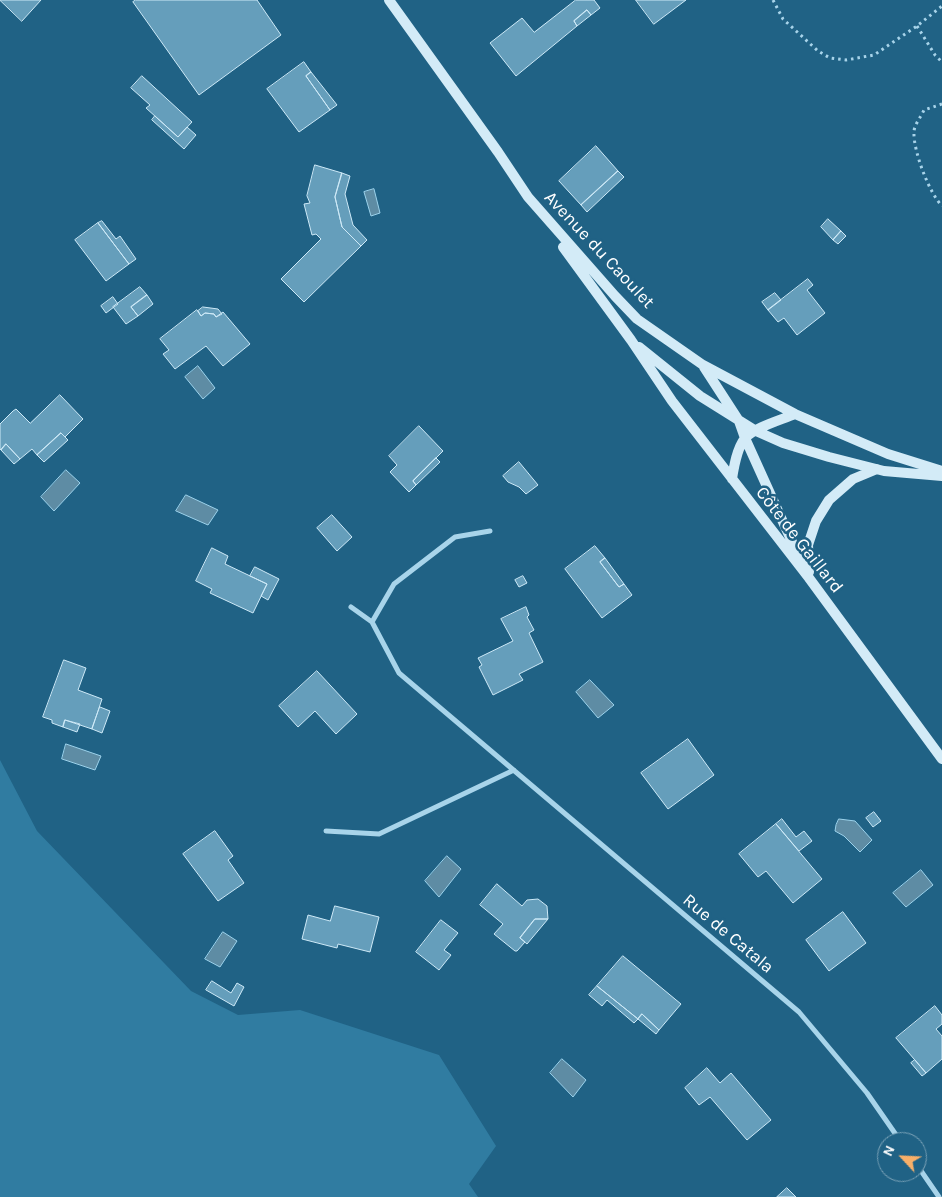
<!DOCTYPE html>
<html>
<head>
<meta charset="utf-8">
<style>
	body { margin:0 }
	#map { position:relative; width:942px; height:1197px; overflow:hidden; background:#206285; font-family:Karla,sans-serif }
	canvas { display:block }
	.north { position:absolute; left:877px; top:1132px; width:50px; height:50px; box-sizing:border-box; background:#206285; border:1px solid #79a1b6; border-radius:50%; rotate:295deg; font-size:14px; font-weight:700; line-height:20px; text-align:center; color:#fff }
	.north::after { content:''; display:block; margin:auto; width:18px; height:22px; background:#f7af69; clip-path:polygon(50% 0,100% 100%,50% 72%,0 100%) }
</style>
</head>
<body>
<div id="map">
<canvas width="942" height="1197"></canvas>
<div class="north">N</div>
</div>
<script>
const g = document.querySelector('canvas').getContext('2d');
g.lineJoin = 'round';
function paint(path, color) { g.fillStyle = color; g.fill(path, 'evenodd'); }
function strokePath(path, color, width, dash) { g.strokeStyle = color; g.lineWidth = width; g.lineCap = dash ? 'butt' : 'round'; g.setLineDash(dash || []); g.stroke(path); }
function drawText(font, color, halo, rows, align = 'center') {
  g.font = font + ' Karla,sans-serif'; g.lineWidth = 5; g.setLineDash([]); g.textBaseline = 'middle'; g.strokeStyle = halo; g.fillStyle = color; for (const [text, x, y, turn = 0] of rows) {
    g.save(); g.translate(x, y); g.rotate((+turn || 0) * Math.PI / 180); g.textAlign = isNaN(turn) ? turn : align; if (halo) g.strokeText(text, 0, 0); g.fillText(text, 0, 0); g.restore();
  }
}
paint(new Path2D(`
	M0,760L37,831L191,991L238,1015L300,1010L439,1055L496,1146L469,1184L478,1197H0Z`), '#307ca1');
const water = new Path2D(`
	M374,189L380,213L371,216L364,192Z
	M198,366L215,388L203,399L185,377Z
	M66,470L80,483L54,511L41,497Z
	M186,495L218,510L208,525L176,511Z
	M590,680L614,705L598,718L576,692Z
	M66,744L101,756L95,770L62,759Z
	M839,819L855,821L872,840L860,852L844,836L835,831L836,825Z
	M447,856L461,869L439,897L425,881Z
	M921,870L933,885L906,907L893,893Z
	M223,932L237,941L220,967L205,959Z
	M562,1059L586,1080L573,1097L550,1073Z`);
paint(water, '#5e8ca4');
strokePath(water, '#9cd2eb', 1);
const building = new Path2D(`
	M0,0H41L22,21Z
	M136,0H257L281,35L199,95L133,2Z
	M576,0H594L600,8L591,15L587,10L574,21L577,26L516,76L490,43L522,18L534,32Z
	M636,0H686L654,24Z
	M587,10L591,15L577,26L574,21Z
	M304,62L311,72L306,76L330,110L299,132L267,89Z
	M311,72L337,105L330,110L306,76Z
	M142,76L192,122L178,137L146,108L150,105L131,88Z
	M155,116L178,137L187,127L196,135L184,149L152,120Z
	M596,146L618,171L581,205L559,181Z
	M315,165L342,173L335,197L342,227L361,246L304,302L281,279L321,239L316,234L312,235L304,204L310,203L307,196Z
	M618,171L624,177L587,212L581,205Z
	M342,173L350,176L345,194L353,225L367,240L361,246L342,227L335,197Z
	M828,219L841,231L833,240L821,227Z
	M102,221L116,239L120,236L136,259L129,264L98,223Z
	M98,223L129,264L106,281L75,240Z
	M841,231L846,236L838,244L833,240Z
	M808,279L813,285L807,290L825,313L797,335L784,318L778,322L768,310Z
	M140,287L147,295L131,307L138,316L126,324L113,307Z
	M775,293L781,300L768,310L762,302Z
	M147,295L153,304L138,316L131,307Z
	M113,297L118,304L106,313L101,306Z
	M203,307L218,309L222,314L216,317L214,314L205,313L201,316L198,311Z
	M197,310L201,316L205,313L214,314L216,317L223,312L250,344L223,366L206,346L175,369L163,354L169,350L160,339Z
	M60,395L83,419L65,437L61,433L37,455L32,449L20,459L6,444L1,450L0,449V424L13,411L16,409L30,423Z
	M419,426L443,451L413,481L416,485L409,492L390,472L397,465L389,456Z
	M61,433L68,440L44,462L37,455Z
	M6,444L20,459L14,464L1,450Z
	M436,458L440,462L416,485L413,481Z
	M519,462L538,485L526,494L519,487L508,482L503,476Z
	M332,515L352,537L337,551L317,528Z
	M595,546L605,558L600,562L619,587L624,584L632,595L602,618L565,569Z
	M212,548L228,556L225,564L267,584L253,613L210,593L212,589L196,581Z
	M605,558L624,584L619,587L600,562Z
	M255,567L279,579L268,600L261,596L267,584L250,576Z
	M523,576L527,583L519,587L515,580Z
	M526,607L529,615L527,617L534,630L529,633L543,662L519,674L523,680L493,695L479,667L482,665L478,658L513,641L501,619Z
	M64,660L86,668L78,690L102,699L92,729L65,720L63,727L52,723V720L43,717Z
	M317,671L357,714L336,734L315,711L298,727L279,706Z
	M100,707L110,711L102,733L92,729Z
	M65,720L80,724L77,732L63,727Z
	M688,739L714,775L668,809L641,773Z
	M874,812L881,821L873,827L866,818Z
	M782,819L796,837L804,831L812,841L799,851L776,824Z
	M776,824L822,879L793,903L766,871L758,877L739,854Z
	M215,831L233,856L228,860L244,883L218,901L183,854Z
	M497,884L522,906L527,900L538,899L547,906L548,919H535L520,938L525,942L517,951H515L494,934L503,924L480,905Z
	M335,906L379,917L370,952L338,944L337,948L302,939L308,915L330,921Z
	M843,912L866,943L829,971L806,940Z
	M535,919H548L527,944L520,938Z
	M441,920L458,933L444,950L451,955L439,970L416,952Z
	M623,956L681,1004L659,1030L642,1014L638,1019L597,986Z
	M212,981L231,993L237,983L244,987L234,1006L206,990Z
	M597,986L638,1019L634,1023L607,1000L602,1006L589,995Z
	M935,1006L942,1015V1024L936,1029L942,1036V1059L926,1073L896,1038Z
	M642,1014L659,1030L656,1034L638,1019Z
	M915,1060L926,1073L922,1076L911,1063Z
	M707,1068L720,1083L731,1073L771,1120L747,1140L710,1097L699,1105L685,1088Z
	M787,1188L796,1197H777Z`);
paint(building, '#659ebb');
strokePath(building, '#cde9f7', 1);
strokePath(new Path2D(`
	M773,0L783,19L818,51L830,58L846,60L874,55L917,26L942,6
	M917,26L935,55L942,62
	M942,104L924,110C921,117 914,125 914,132C913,150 929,193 942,206`), '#a8d4ea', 3, [2.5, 4]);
strokePath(new Path2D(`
	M490,531L455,537L394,584L372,622L399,673L799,1012L867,1093L901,1142
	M351,607L372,622
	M326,831L379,834L514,770
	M917,1165L939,1197`), '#a8d4ea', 5);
strokePath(new Path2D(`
	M389,0L498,152L528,197L615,296L637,319L703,365L795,414L888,454L942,471
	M563,247L631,340L672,401L809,578L942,759
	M639,347L700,396L756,431L783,443L829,457L884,471L942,476
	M704,367L739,421L745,438L802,564
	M732,479C734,466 737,448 745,438C755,427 781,420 795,414
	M809,572L808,545L816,521L829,500L853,479L877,469`), '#d3ebf7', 10);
drawText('18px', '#fff', '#206285', [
	["Avenue du Caoulet",599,250,47],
	["Côte de Gaillard",799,540,52],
	["Rue de Catala",728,934,40]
]);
</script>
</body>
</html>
